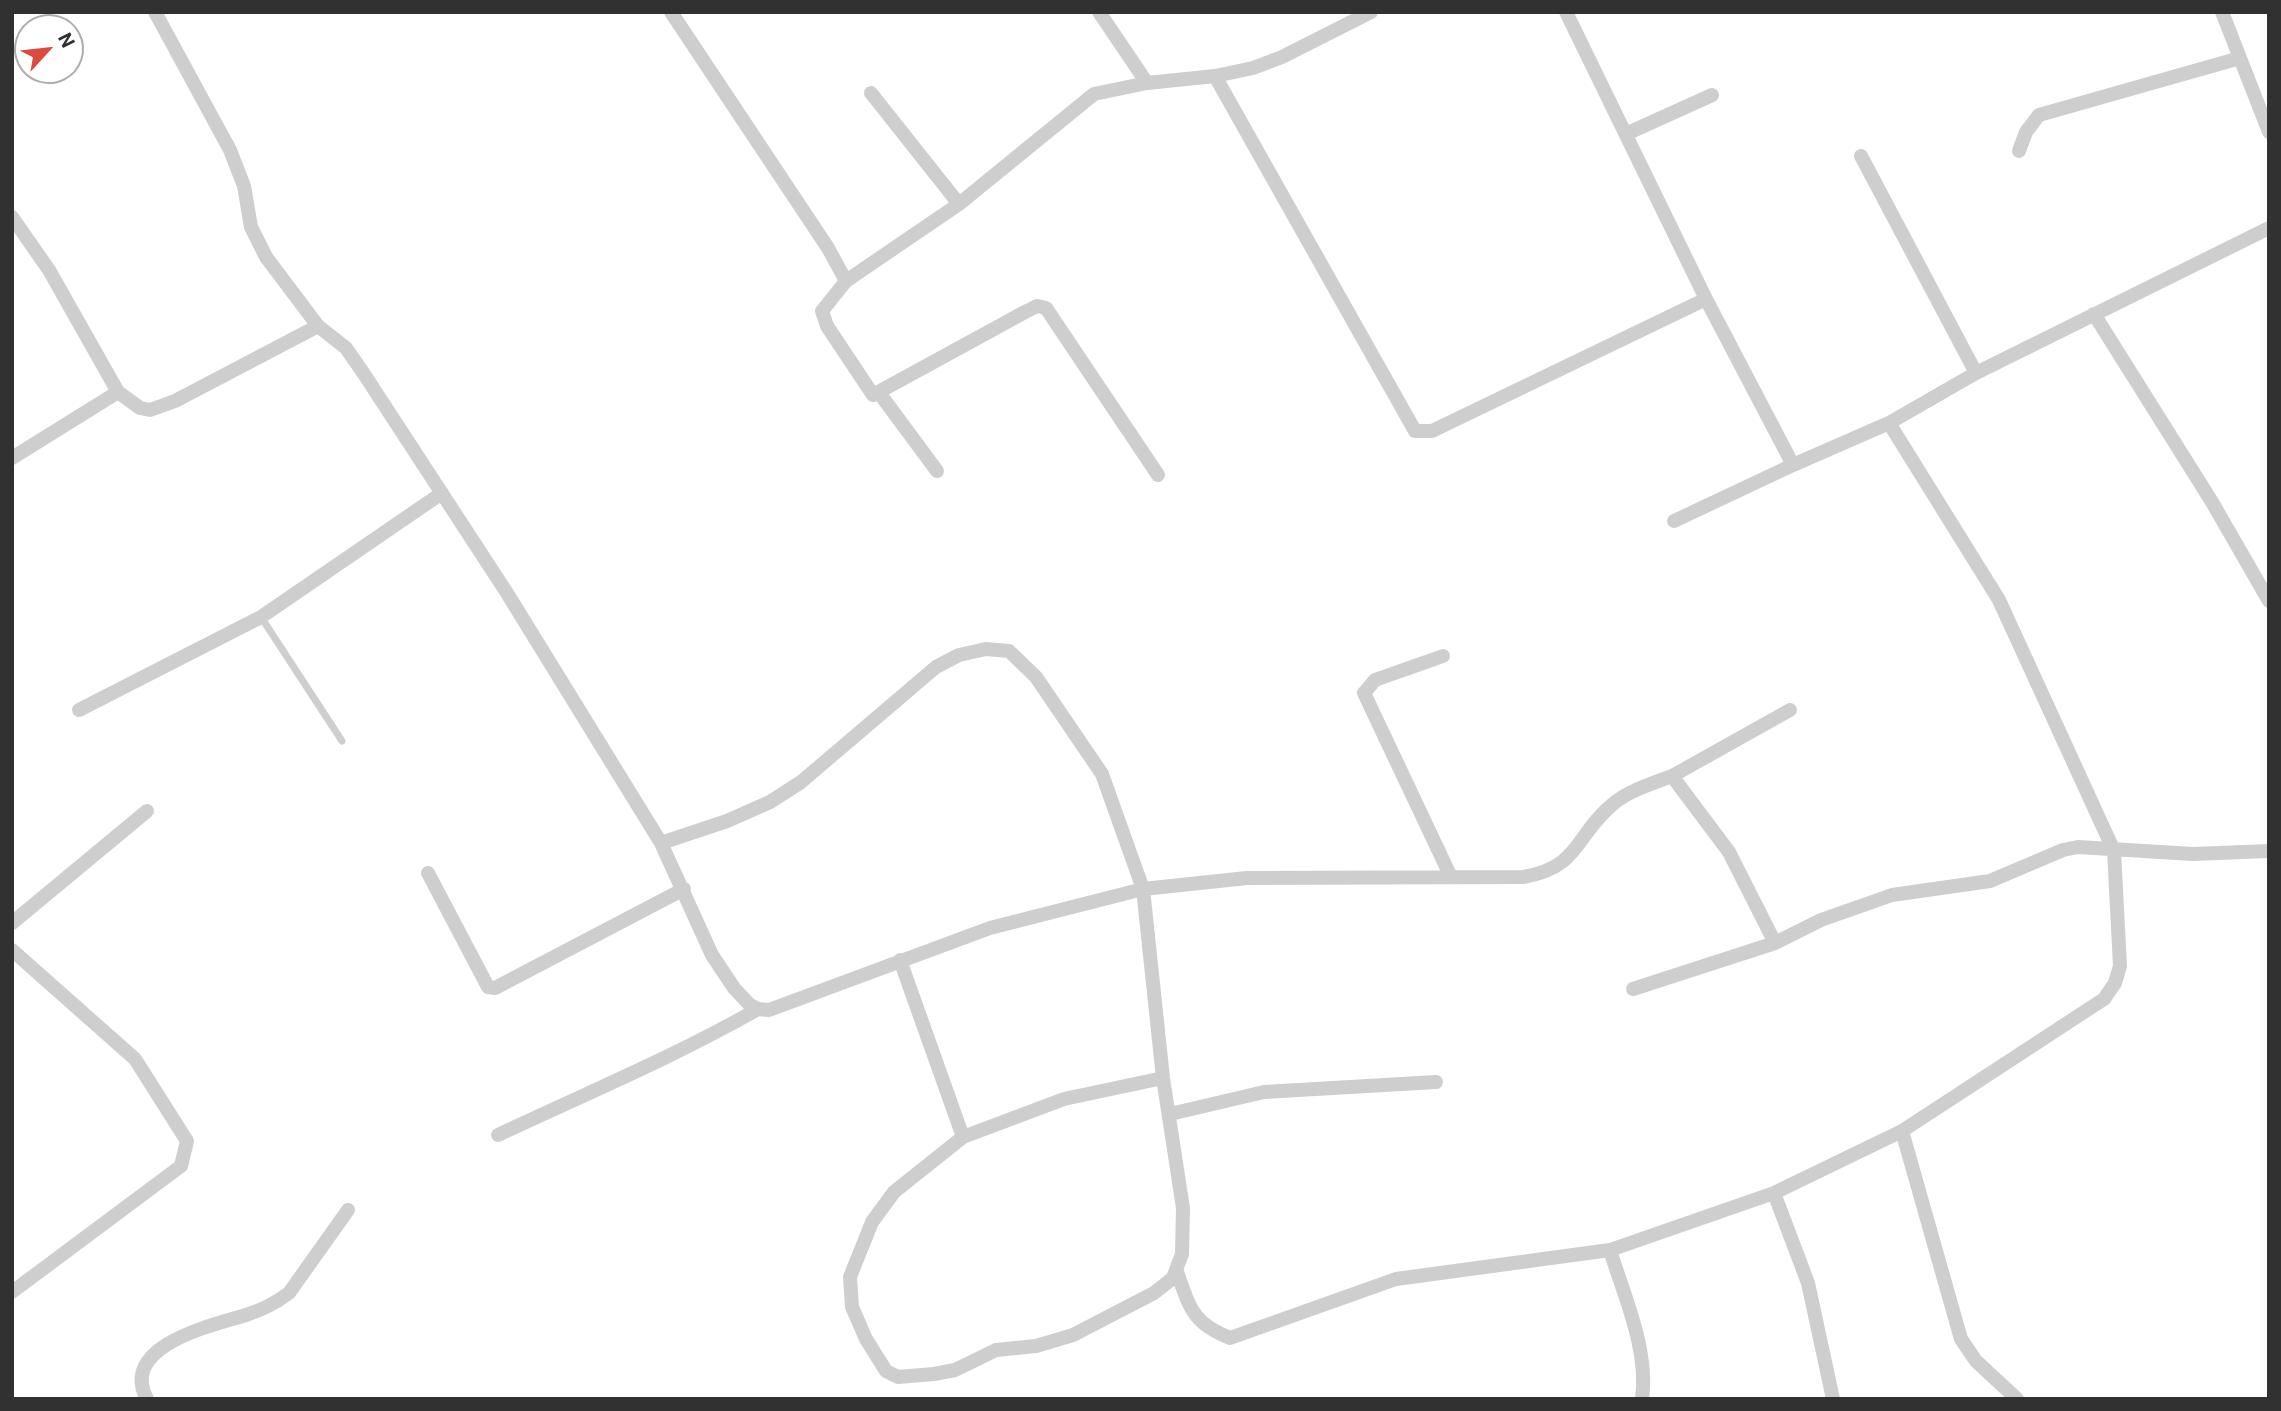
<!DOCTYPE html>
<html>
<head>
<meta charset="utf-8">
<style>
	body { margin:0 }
	#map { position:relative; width:2281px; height:1411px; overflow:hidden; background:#fff; font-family:Roboto,sans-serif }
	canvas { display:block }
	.frame { position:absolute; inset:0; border:14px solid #313131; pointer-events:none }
	.north { position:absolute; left:14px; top:14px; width:70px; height:70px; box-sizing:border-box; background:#fff; border:2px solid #adadad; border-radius:50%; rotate:63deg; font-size:19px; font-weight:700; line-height:28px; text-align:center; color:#313131 }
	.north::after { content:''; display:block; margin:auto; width:24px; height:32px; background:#dc493e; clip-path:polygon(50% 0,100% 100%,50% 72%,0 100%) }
</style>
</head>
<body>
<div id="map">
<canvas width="2281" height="1411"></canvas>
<div class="frame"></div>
<div class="north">N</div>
</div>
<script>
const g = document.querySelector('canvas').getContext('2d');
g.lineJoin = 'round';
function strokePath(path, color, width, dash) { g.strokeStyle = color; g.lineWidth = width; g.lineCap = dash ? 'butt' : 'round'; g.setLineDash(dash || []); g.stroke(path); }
strokePath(new Path2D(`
	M261,617L342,741`), '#cecece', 7);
strokePath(new Path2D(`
	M155,12L230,150L244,186L251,227L266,257L318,326L346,348L364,374L507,593L661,843L712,955L734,988L749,1004L758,1009L769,1010L990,928L1143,889L1247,878L1523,877C1580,868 1575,835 1613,804C1628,791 1653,783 1672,776L1729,852L1775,943L1821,920L1892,895L1990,881L2063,850L2078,847L2193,854L2269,851
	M671,12L828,248L846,281
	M1099,12L1147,83
	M1566,12L1706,299L1793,465L1889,423L1976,373L2269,228
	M2222,12L2269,132
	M1215,76L1415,431H1432L1706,299
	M871,93L959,204
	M1628,133L1712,95
	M2019,151L2026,132L2039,115L2240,58
	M1861,156L1976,373
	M12,217L49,270L118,392L140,408L150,410L175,401L318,326
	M2094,314L2212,502L2269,601
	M880,394L937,471
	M12,458L118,392
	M1158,475L1046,308L1037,306L1025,312L873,395L827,326L822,311L846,281L959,204L1094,94L1147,83L1215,76L1253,68L1282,57L1371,12
	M1674,521L1793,465
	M1443,656L1375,680L1364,693L1451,877
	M79,710L261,617L442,493
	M1672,776L1790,710
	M661,843L727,821L770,802L801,782L936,667L959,655L986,649L1009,651L1036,677L1102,774L1143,889L1163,1078L1183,1208L1182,1254L1173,1278L1154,1293L1073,1335L1036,1346L996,1350L955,1370L934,1374L898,1377L886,1371L866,1339L852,1307L850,1277L872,1222L894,1192L963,1137L1064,1099L1163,1078
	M428,873L488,987L495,988L684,889
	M12,923L147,811
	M12,950L135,1059L187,1141L181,1166L12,1292
	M900,960L963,1137
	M1633,989L1775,943
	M1170,1114L1264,1092L1436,1082
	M1902,1131L1961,1339L1976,1361L2017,1399
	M498,1135C585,1094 674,1057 758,1009
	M1774,1193L1808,1283L1833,1399
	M1610,1250C1624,1296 1649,1350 1642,1399
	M1177,1272C1190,1308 1192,1323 1230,1338L1396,1279L1610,1250L1774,1193L1902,1131L2104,999L2115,983L2120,966L2114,851L1999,600L1889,423
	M147,1399C118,1346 213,1325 246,1315C262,1310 277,1302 289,1293L348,1210`), '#cecece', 14);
</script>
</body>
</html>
